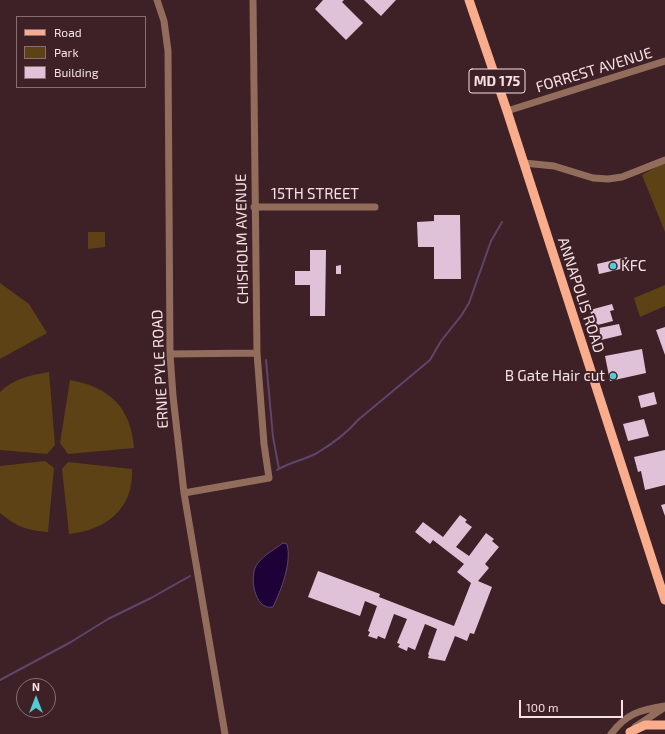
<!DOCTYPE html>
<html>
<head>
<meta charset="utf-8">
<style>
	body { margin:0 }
	#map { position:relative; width:665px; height:734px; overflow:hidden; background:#3e2126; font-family:"Exo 2",sans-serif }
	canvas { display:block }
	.legend { position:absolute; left:16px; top:16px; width:130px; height:72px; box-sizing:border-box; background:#3e2126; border:1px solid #886e72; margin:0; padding:5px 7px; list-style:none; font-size:12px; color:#f6e2e4 }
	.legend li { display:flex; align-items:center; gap:8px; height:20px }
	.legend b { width:20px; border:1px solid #886e72 }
	.north { position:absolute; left:16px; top:678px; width:40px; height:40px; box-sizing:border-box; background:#3e2126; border:1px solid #886e72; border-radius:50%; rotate:0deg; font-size:11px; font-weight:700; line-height:16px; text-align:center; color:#f6e2e4 }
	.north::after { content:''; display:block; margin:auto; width:14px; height:18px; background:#51ccd3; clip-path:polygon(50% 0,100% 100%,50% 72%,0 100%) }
	.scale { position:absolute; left:519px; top:700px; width:104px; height:18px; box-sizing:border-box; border:2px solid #f6e2e4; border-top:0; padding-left:5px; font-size:12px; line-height:14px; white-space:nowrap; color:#f6e2e4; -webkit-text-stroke:3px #3e2126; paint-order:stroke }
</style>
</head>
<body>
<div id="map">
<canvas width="665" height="734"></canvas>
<ul class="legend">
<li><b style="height:5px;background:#faad8c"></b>Road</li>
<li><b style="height:11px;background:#5c4214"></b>Park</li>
<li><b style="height:11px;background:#dfc2d7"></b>Building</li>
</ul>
<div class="north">N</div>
<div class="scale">100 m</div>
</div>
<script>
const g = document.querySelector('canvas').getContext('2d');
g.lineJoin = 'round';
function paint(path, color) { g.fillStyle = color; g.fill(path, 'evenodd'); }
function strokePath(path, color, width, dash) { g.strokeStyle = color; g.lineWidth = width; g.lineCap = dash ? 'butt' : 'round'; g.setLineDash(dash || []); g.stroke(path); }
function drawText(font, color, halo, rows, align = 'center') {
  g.font = font + ' "Exo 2",sans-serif'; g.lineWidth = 4; g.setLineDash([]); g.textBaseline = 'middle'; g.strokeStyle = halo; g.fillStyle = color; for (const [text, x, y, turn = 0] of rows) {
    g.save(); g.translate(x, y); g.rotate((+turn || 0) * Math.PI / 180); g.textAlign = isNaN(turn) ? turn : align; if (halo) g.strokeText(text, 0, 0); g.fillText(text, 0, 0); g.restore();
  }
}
paint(new Path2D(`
	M665,162V232L642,175Z
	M88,232H105V247L88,249Z
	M0,283L29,304L47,333L0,359Z
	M665,285V306L640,317L634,298Z
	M49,372L55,445L47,454L0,450V392C13,379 31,375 49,372Z
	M70,380C109,387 131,407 134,448L68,454L60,443Z
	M45,461L54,468L48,532C26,530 17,527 0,513V466Z
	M68,462L132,469C134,509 106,530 69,534L62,469Z`), '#5c4214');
const water = new Path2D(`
	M283,543L287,544C292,563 281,590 273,607C254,611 248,574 258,563C264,555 275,549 283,543Z`);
paint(water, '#1e0237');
strokePath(water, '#5f456b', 1);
strokePath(new Path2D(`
	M266,360L273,437L279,469
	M277,470C290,462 304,460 317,453C332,444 347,433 358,420L430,360L441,341L461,316L469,303L491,241L502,222
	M0,680L71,642L108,619L151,598L190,576`), '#5f456b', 2);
paint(new Path2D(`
	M323,0H344L342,2L363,23L346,40L315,9Z
	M364,0H396L381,16Z
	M434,215H460L461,279H434V247H418L417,222L434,221Z
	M310,250H326L325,316H310V285H295V271H310Z
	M627,257L629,267L599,274L597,264Z
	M341,265V274H336V266Z
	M612,304L614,310L610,311L613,321L594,326L590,310Z
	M619,324L622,335L601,340L599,328Z
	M665,327V355L656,330Z
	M642,349L646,373L610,381L605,356Z
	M654,392L657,404L641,408L638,396Z
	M644,419L649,436L628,441L623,424Z
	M665,450V485L645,490L641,471L638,472L634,457Z
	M665,504V516L661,505Z
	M460,515L467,520L465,522L472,527L456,547L469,556L486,533L494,539L492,541L499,547L485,564L489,568L478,581L492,587L474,634L470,633L467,641L455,636L445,661L428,658L429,655L428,654L437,629L425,624L415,650L408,647L407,651L398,647L400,644L397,643L407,619L394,614L385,639L378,636L377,639L368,636L370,632L368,631L377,606L365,601L360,616L308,597L318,571L380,594L379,597L454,626L471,583L457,572L464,564L433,540L430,544L415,532L423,522L443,537Z`), '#dfc2d7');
strokePath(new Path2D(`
	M157,0L164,21L168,51L170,354L173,396L184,493L225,734
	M507,111L665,61
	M524,163L554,166L593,178L608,179L622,177L665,160
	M254,207H375
	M170,354L257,353
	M184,493L269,478L264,444L257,353L253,0
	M635,727L665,707
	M611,734C627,713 640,710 665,706`), '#926d5c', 7);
strokePath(new Path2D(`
	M469,0L507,111L665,600
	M630,732L645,725H665`), '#faad8c', 9);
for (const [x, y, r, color] of [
	[613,266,4,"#51ccd3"],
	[613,376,4,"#51ccd3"]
]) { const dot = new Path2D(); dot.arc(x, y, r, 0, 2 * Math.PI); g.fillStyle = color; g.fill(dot); strokePath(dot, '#3e2126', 1.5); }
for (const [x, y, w] of [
	[497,81,56]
]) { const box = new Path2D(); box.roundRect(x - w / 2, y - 12, w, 24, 3); g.fillStyle = '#3e2126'; g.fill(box); strokePath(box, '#f6e2e4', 1); }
drawText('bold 14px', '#f6e2e4', null, [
	["MD 175",497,81]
]);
drawText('15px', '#f6e2e4', '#3e2126', [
	["FORREST AVENUE",594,70,-17],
	["15TH STREET",315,194],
	["CHISHOLM AVENUE",242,239,-91],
	["ANNAPOLIS ROAD",581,295,72],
	["ERNIE PYLE ROAD",160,369,-93]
]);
drawText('15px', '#f6e2e4', '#3e2126', [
	["KFC",621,266],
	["B Gate Hair cut",605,376,"right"]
], 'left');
</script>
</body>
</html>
